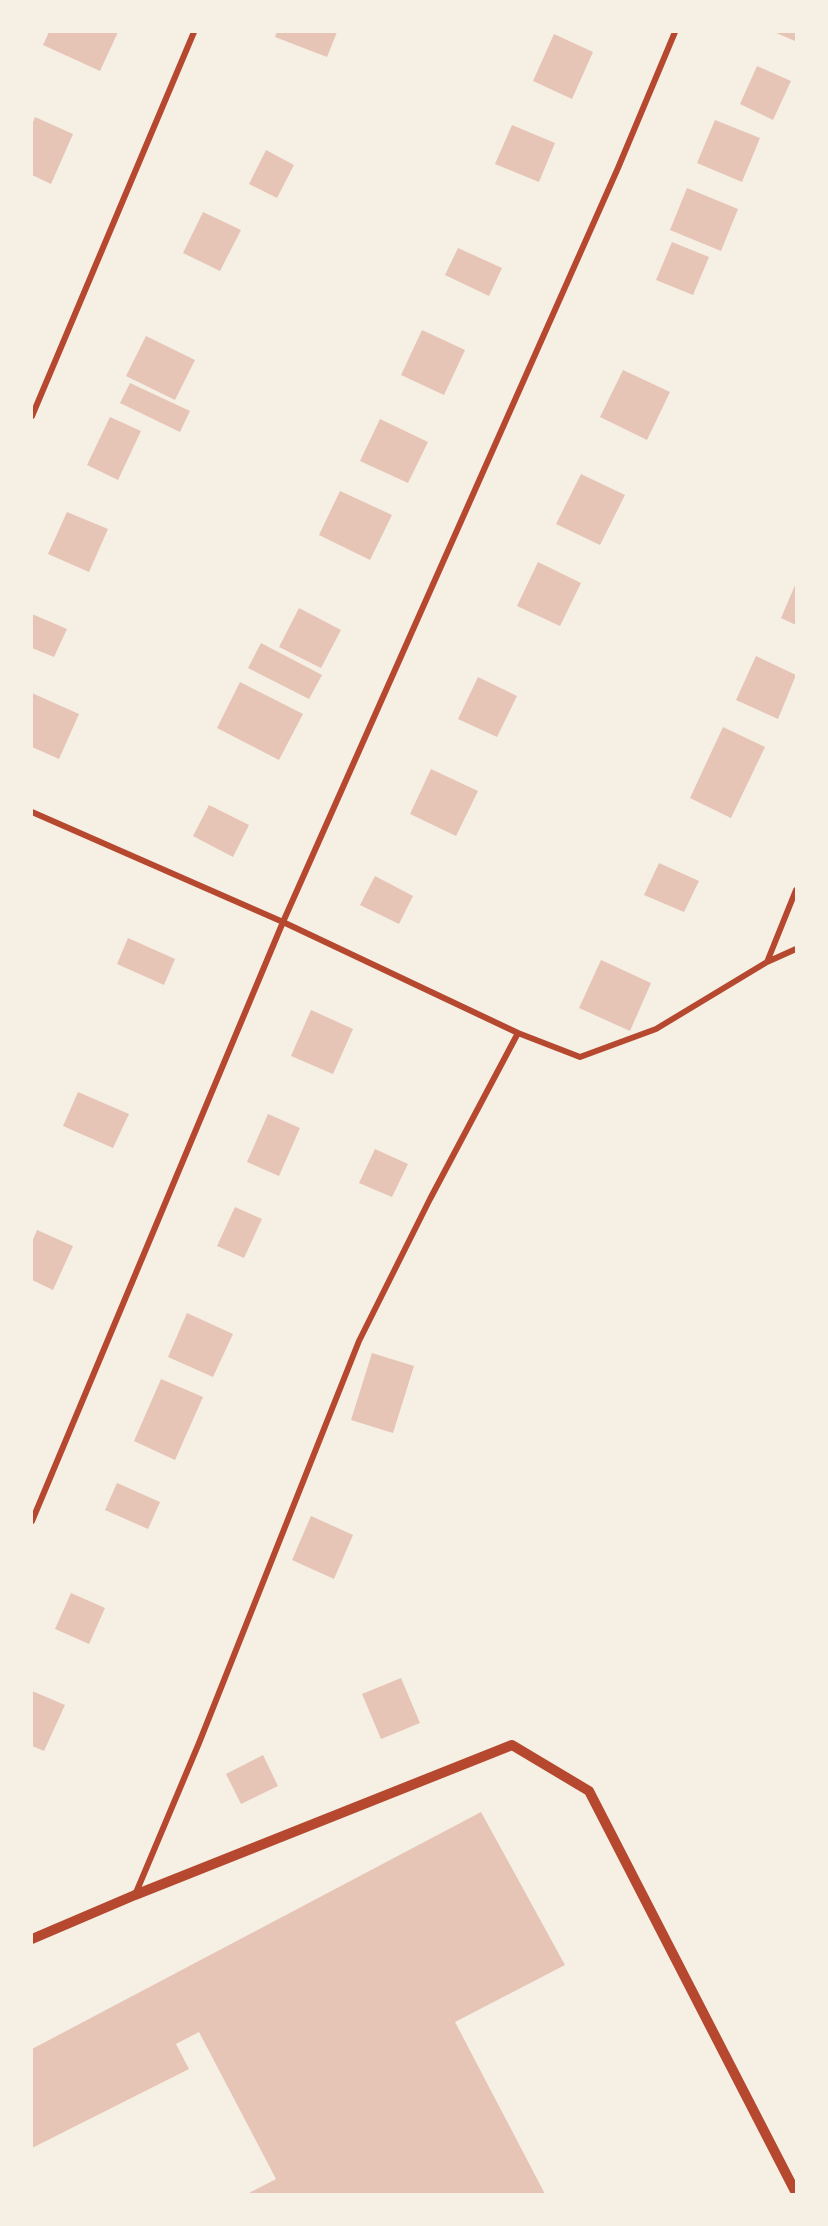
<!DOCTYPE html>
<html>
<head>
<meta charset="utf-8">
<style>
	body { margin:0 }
	#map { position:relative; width:828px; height:2226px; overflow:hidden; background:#f6efe4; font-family:"Open Sans",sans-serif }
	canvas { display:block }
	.frame { position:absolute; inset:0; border:33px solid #f6efe4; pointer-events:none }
</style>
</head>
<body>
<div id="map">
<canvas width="828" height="2226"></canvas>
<div class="frame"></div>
</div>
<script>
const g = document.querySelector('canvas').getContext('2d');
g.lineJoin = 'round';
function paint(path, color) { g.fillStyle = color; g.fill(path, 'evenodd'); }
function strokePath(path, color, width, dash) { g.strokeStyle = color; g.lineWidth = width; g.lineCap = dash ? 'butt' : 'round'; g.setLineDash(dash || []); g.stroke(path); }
paint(new Path2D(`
	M49,32H118L100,71L43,45Z
	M277,32H337L327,57L275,37Z
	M774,32H796V37L795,41Z
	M554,34L593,52L572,99L533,81Z
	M757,66L791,81L773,120L740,104Z
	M35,117L73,134L51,184L32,175V125Z
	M715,120L760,138L742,182L697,163Z
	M512,125L555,143L539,182L495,164Z
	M266,150L294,165L277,198L249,184Z
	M687,188L738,209L721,251L670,230Z
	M203,212L241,230L220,271L183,253Z
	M672,242L709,257L693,295L656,280Z
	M458,248L502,268L489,296L445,275Z
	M422,330L465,350L444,395L401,375Z
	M146,336L195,360L175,400L126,376Z
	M623,370L670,392L647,440L600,417Z
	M130,383L190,411L180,432L120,403Z
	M110,417L141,431L118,480L87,465Z
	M380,419L428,442L408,483L360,461Z
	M581,474L625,495L600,545L556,524Z
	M340,491L392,515L370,560L319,535Z
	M67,512L108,529L89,572L48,554Z
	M538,562L581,583L560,626L517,606Z
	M796,583V625L781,618Z
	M299,608L341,630L321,668L279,647Z
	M32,614L67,629L54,657L32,648Z
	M261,643L322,675L309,699L248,668Z
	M756,656L796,675L778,719L736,700Z
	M478,677L517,696L497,737L458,719Z
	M240,682L303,714L279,760L217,728Z
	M32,693L79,714L59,759L32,747Z
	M723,727L765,747L731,818L690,798Z
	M431,769L478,791L456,836L410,814Z
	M209,805L249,825L233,857L193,836Z
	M659,863L699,881L684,912L644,895Z
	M375,876L413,896L399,924L360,905Z
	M128,938L175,959L164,985L117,964Z
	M601,960L651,983L630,1031L579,1008Z
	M311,1010L353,1029L333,1074L291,1056Z
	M78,1092L129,1114L113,1148L63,1126Z
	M268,1114L300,1128L279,1176L247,1162Z
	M375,1149L408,1164L392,1197L359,1183Z
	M235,1207L262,1219L244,1258L217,1246Z
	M37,1230L73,1246L53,1290L32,1280V1242Z
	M187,1313L233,1334L213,1377L168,1357Z
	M372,1353L414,1366L393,1433L351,1420Z
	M161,1379L203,1397L175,1460L134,1441Z
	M117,1483L160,1502L148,1529L105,1510Z
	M311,1516L353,1535L334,1579L292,1560Z
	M71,1593L105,1608L89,1644L55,1629Z
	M401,1678L420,1723L381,1739L362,1694Z
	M32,1691L65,1705L44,1751L32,1746Z
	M263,1755L278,1786L241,1804L226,1774Z
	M481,1812L565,1965L455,2022L545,2194H247L276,2179L199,2032L176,2044L189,2069L32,2148V2049Z`), '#e6c5b7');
strokePath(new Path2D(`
	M32,416L194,32
	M32,812L283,922L518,1033L580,1057L656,1029L767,962L796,949
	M767,962L796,890
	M32,1521L283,922L618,168L675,32
	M135,1895L199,1743L359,1341L430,1199L518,1033`), '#b5482f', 6);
strokePath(new Path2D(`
	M32,1939L135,1895L512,1745L589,1791L796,2193`), '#b5482f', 10);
</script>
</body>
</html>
